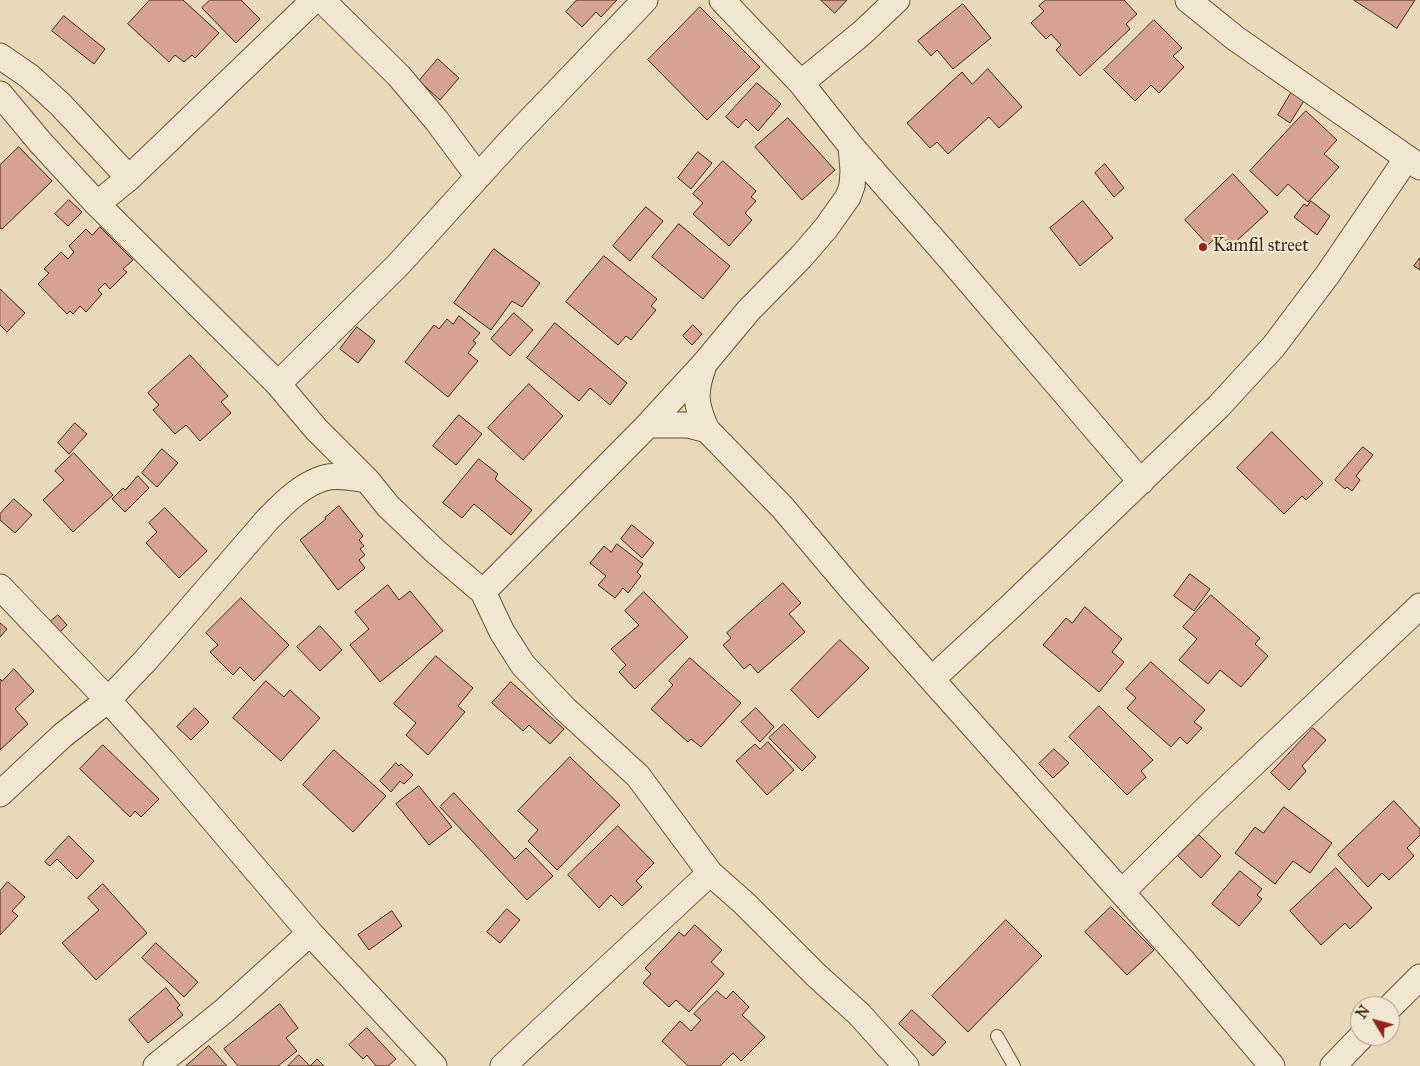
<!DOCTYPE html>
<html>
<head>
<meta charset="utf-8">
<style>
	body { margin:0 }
	#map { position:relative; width:1420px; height:1066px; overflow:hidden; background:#e8d9b8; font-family:"IM FELL Great Primer",serif }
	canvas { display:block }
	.north { position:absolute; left:1350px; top:996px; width:50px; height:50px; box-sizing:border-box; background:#f0e6d1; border:1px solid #a99983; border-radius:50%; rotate:307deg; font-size:14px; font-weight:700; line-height:20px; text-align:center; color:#3e260f }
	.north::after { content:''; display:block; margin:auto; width:18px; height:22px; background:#8f2418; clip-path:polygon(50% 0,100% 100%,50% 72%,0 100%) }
</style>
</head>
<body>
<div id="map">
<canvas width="1420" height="1066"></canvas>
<div class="north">N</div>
</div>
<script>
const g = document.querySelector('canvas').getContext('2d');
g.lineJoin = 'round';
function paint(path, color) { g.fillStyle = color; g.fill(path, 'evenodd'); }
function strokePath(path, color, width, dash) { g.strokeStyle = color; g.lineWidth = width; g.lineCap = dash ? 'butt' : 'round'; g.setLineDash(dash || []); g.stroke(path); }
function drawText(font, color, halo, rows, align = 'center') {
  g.font = font + ' "IM FELL Great Primer",serif'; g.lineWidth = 4.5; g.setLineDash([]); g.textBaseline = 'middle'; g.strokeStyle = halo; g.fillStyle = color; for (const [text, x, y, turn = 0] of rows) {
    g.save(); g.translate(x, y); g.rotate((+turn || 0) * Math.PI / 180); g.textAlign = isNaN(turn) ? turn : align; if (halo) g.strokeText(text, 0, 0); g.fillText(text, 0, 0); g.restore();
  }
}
const building = new Path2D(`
	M150,0H183L219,33L195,58L192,55L184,62L175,55L169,62L128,24Z
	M210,0H241L260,19L236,43L202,8Z
	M577,0H617L601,17L596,12L582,27L566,12Z
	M821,0H847L835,13Z
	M1046,0H1124L1137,14L1126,24L1130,29L1080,76L1056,50L1061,45L1051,34L1046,39L1031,23L1044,11L1039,6Z
	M1354,0H1415L1397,28Z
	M963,4L991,38L953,69L937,50L931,56L918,41Z
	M700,7L760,67L707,120L648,60Z
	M64,16L105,49L94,64L52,31Z
	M1154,20L1182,48L1173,56L1184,67L1159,93L1151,85L1135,101L1104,70Z
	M438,59L459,78L440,100L419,81Z
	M988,69L1022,107L999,128L989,117L948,154L937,142L930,148L907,123L962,72L972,84Z
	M757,83L781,104L758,131L746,119L738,128L726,117Z
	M1294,88L1307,96L1290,123L1278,115Z
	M1306,111L1337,140L1324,154L1339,167L1308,202L1288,184L1277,196L1250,171Z
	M788,118L835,170L802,200L755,147Z
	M19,147L52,181L2,229L0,228V165Z
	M698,152L712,163L691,189L678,178Z
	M723,161L756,191L751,197L756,201L745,213L752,220L729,246L693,214L703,203L693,194Z
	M1105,164L1124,188L1114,197L1095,173Z
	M1233,174L1268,212L1231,246L1220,234L1208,245L1185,220Z
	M69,200L82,212L68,226L55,214Z
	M1083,201L1113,238L1080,266L1050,228Z
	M1311,201L1330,216L1317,235L1294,217L1304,204L1307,206Z
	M646,207L663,221L630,261L613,246Z
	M679,224L730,266L703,299L652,257Z
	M100,227L133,260L123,269L127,272L110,289L105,283L98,290L102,294L86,312L80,306L73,314L70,311L67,314L38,284L49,273L44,269L61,252L68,259L74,252L69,246L86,229L92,235Z
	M494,249L540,283L522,307L512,301L491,330L454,303Z
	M604,256L657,299L651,306L656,310L631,340L626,336L618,345L566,302Z
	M1420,258V270L1414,266Z
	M0,289L25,313L7,332L0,325Z
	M514,313L533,330L510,356L491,339Z
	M459,316L480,333L473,341L476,343L468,353L478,361L448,397L405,362L434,325L439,329L447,319L453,324Z
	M555,323L627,383L610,405L590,388L579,401L527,358Z
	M693,325L702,334L692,345L683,336Z
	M357,327L375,341L358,363L340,349Z
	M190,355L228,396L221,402L231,413L200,441L186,425L175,434L153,410L159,405L148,393Z
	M529,384L563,416L523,460L488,428Z
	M459,415L482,434L456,465L433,446Z
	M75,423L87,434L69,454L58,443Z
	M1272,432L1323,483L1306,500L1302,496L1284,514L1237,468Z
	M1363,447L1373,455L1356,476L1360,480L1352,491L1347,487L1345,489L1335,480Z
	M162,449L178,463L157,487L142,473Z
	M74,453L113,495L73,532L43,500L64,480L55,471Z
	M479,459L498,474L495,479L532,510L511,535L474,504L462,518L443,503Z
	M138,476L149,488L125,512L112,499L123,488L125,490Z
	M14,499L32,515L15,533L0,520V514Z
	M339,506L363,536L359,540L364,546L360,549L365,555L359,560L365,568L338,590L300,540L326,519L325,518Z
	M165,508L207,551L179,578L146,543L157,532L149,523Z
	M632,525L654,543L642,558L621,539Z
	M617,544L643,564L637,572L641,576L628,593L623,588L615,598L598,585L606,576L590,563L604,546L611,552Z
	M1190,574L1210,589L1194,611L1174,596Z
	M783,583L801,603L789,614L805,632L758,673L750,664L744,669L723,645L731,638L727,633Z
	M388,585L399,600L410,591L443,631L380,682L350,645L369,629L355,612Z
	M644,592L688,637L635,689L619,672L626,665L611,649L639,625L625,611Z
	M1211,595L1260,638L1255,644L1268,656L1241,687L1220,670L1208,684L1179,660L1197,639L1183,627Z
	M241,598L289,645L254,681L240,667L233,675L210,652L218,645L206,633Z
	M1085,607L1122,639L1112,652L1124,662L1099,692L1043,645L1066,618L1072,623Z
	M58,615L67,625L53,639L43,628Z
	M0,623L7,629L0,637Z
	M320,626L342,650L320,671L297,647Z
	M840,640L869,668L818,718L791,690Z
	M436,656L473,688L458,706L465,712L428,755L406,735L416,723L394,704Z
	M690,658L741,703L701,747L691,739L688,742L651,709L673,685L669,681Z
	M1151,662L1205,710L1194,722L1202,728L1187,744L1180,737L1171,747L1127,708L1136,698L1126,689Z
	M14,669L34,691L15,709L28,724L0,750V679L2,681Z
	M266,681L284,697L290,690L320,718L281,761L233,718Z
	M511,682L564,729L550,744L529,725L523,731L492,703Z
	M1099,706L1153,760L1141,771L1146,777L1127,795L1069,737Z
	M195,708L209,722L191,740L177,727Z
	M756,708L774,727L760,742L741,722Z
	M784,724L816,757L802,771L769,738Z
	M1313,728L1326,740L1302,766L1306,771L1289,790L1271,773Z
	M768,742L794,770L767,795L736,761L755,744L760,749Z
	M103,745L159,799L141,817L135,811L130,817L80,769Z
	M1054,749L1069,763L1053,778L1039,764Z
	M334,750L386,796L353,832L303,785Z
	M570,757L620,805L557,870L528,841L538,830L518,811Z
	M396,763L399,766L401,764L413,775L404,784L400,781L391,792L380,781Z
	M419,786L452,827L429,845L396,804Z
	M454,793L515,859L526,848L553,876L527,900L440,807Z
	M1394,801L1420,829V835L1407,848L1414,856L1389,880L1382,873L1368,887L1338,855Z
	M1284,807L1332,843L1310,873L1293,861L1275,884L1235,853L1255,827L1263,833Z
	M618,826L654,863L636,881L642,887L622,906L611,895L599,908L568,875Z
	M1199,835L1221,856L1201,878L1178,856Z
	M69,836L94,861L77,879L57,859L50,866L45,862Z
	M1336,868L1372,908L1350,929L1345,923L1321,945L1290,911Z
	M1240,871L1262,889L1257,895L1262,899L1239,926L1212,904Z
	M8,882L25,897L12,911L18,916L0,935V891Z
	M103,884L147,933L96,980L62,943L99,910L88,898Z
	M1111,907L1154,950L1127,975L1085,932Z
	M507,909L520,920L500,943L487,932Z
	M392,911L402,926L369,950L358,935Z
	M1006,920L1042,956L968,1032L932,996Z
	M695,925L722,950L711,962L724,974L689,1012L676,1000L669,1007L643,983L651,974L645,968L679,932L684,936Z
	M156,943L198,982L184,997L142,958Z
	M166,988L180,1005L177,1008L183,1015L148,1043L129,1020Z
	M717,991L726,999L733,991L749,1007L742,1015L765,1037L741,1061L733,1053L720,1066H688L662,1041L680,1021L691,1031L701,1020L694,1014Z
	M280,1004L298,1028L286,1038L297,1051L278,1066H238L224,1049Z
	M912,1010L946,1042L933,1056L899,1024Z
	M367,1028L396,1059L388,1066H376L367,1055L363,1059L349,1045Z
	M209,1046L227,1066H186Z
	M299,1055L310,1066L317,1059L324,1066H288Z`);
paint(building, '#d6a391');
strokePath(building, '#3e260f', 1);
const service = new Path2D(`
	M997,1036L1014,1066`);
const minor = new Path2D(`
	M322,0L399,76L437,121L477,175
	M722,0L801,83L851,146L945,253L1141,482
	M1188,0L1235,38L1420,167
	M0,56L29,76L60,104L129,178
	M801,83L862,33L897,0
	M0,94L40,142L97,204L278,384L316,429L367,480L388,506L436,552L483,592L502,632L523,665L565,709L638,776L710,873L744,903L816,975L859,1014L906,1066
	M97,204L129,178L314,0
	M704,365C694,392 695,405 707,430
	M278,384L398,265L513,138L645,0
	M648,425H688L707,430L782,507L852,590L1183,961L1272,1066
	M0,587L108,700L162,760L310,933L434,1066
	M483,592L648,425L704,364L749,310L801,257L826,228L848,197L852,186L853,171L851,146
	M932,679L1010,607L1219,406L1274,346L1328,274L1407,158
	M0,794L63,735L108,700L146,660L268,519C284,503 301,485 324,478C337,474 353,478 367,480
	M1122,892L1213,802L1420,606
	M1390,1007L1420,977
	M156,1066L224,1011L310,933
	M503,1066L710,873
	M1333,1066L1362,1036`);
strokePath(service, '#685339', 14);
strokePath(minor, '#685339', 27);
strokePath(service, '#f0e6d1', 12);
strokePath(minor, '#f0e6d1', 25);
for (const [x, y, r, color] of [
	[1203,247,5,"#8f2418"]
]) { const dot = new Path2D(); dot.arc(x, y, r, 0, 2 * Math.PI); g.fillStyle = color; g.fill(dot); strokePath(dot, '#f0e6d1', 2); }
drawText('18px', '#3e260f', '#f0e6d1', [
	["Kamfil street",1213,247]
], 'left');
</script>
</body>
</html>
